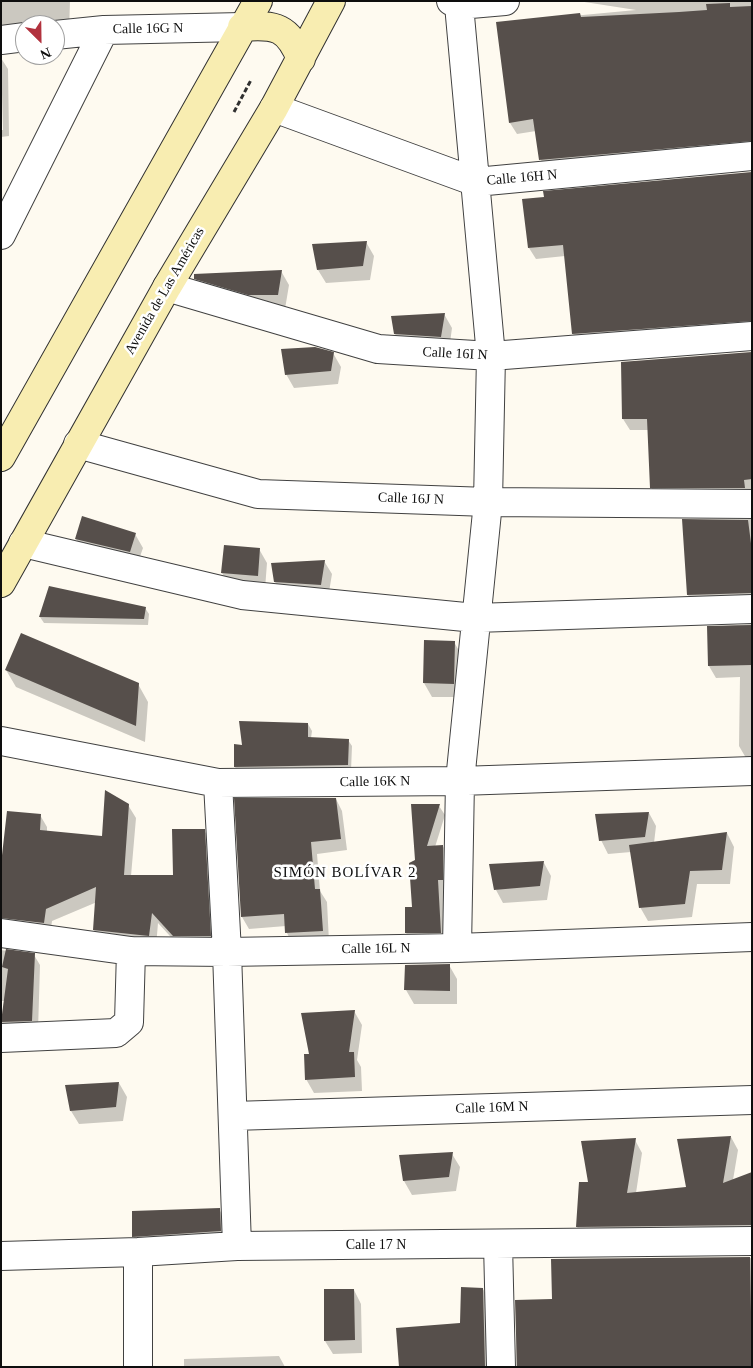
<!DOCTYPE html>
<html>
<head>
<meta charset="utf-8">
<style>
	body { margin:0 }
	#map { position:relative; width:753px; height:1368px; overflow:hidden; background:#fefaf0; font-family:"Times New Roman",serif }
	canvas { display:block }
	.frame { position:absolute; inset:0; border:2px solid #0e0e0e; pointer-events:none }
	.north { position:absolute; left:15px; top:15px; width:50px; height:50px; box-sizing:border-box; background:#fff; border:1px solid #9f9f9f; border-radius:50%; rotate:157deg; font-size:14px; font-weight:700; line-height:20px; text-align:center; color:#0e0e0e }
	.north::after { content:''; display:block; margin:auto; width:18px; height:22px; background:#b2323e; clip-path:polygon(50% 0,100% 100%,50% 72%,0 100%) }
</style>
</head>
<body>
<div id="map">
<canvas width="753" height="1368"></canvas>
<div class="frame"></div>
<div class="north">N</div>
</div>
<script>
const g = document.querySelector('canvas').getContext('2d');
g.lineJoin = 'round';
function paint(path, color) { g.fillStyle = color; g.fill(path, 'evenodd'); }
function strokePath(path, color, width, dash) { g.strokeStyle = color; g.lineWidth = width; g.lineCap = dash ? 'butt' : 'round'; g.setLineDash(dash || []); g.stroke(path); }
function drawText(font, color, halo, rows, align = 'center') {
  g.font = font + ' "Times New Roman",serif'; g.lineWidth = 5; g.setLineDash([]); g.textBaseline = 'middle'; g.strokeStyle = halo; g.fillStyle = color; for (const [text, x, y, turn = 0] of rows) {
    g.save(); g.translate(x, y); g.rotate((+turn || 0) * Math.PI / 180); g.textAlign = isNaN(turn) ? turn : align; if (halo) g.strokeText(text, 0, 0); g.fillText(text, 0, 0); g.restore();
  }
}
paint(new Path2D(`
	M1,1H70L69,31L55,25H25L1,39Z
	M578,1H752V152L547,171L541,160L536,131L517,134L510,123L498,23L636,10Z
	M1,58L8,69L9,136L1,137V130H3Z
	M752,173V332L580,345L573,334L565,256L536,259L529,248Z
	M366,242L374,256L370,280L326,283L318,270Z
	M281,271L289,285L285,309L203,292L195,278Z
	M444,314L452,328L449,350L403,348L395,334Z
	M333,353L341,367L338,384L294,388L286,374Z
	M752,353V500L658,499L651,487L649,430H630L623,419Z
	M752,519V605L694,607L688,595L684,520Z
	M135,534L143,548L137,565L84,553L76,539Z
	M259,549L267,563L265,589L230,586L222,573Z
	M324,561L332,574L328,598L283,596L275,582Z
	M145,608L149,614L148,625L44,623L40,617Z
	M752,624V758H746L739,746L740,677L716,678L709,666L708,627Z
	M425,641L454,642L462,656L461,697H432L424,683Z
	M6,670L138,684L148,702L145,742L16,687Z
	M308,724L312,731L311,738L348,740L352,746L351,771L239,774L235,767L243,746Z
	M336,799L342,811L347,850L317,854L320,891L327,902L329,942L293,945L287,933L286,926L249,929L242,917Z
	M128,805L136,818L131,876L174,877L204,830L211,842L217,948H181L158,923L156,947L101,942L94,930L97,902L52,921L50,935L1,925V901L40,815L47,827V832L104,838Z
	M439,806L445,815L435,847L443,846L448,856L447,889H443L446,942H412L406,933L413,908L417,861Z
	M649,813L656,826L654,843L727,833L734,847L730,884H697L692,917L648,921L640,907L631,852L608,854L601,840Z
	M544,863L551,876L547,900L503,903L496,890Z
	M1,950L34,955L40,965L38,1031L7,1033L1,1023L4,1001H1Z
	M449,965L457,979V1004H414L406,990Z
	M354,1011L362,1025L357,1060L361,1067L362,1091L314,1093L306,1079L310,1055Z
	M119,1083L127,1097L123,1121L79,1124L71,1111Z
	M731,1137L738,1150L733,1180L752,1174V1238L585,1240L577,1227L590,1184L635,1140L642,1153L636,1193L687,1188Z
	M452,1154L460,1167L456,1191L412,1195L404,1181L400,1156Z
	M219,1209L227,1223L228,1245L141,1250L133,1236Z
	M752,1258V1367H516V1301H553L552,1260Z
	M483,1289L490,1302L492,1367H402L461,1324Z
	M354,1290L361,1304L362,1353L333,1354L325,1341Z
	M279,1356L285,1367H184V1359Z`), '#0003');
paint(new Path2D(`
	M730,3V7L752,6V141L539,160L533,119L509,123L496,22L580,13L581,17L679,12L707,10L706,4Z
	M752,172V321L572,334L563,245L528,248L522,199L544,197L543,191Z
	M367,241L363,266L317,270L312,244Z
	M282,270L278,295H248L194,279V274Z
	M445,313L441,337L394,334L391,316Z
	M315,347L334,352L331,371L285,375L281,349Z
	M752,352V479L744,480L745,488H650L647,419H622L621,362Z
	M82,516L136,533L130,552L75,539Z
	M682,519L748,520L752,551V593L687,595Z
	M224,545L260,548L258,576L221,573Z
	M325,560L321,585L274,582L271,563Z
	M49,586L146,607L144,619L39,617Z
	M752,625V665L708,666L707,626Z
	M21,633L139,683L136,726L5,670Z
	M424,640L455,641L454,684L423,683Z
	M239,721L308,723V737L349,739L348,765L234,767V744L242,745Z
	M105,790L129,804L124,875H173L172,829H205L211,936H173L152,913L149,936L93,930L96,887L46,909L44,923L1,918V864L7,811L41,814L40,830L102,836Z
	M234,798H336L341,839L311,842L315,889H320L323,931L285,933L284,914L241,917Z
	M411,804H440L427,846L443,845V880H438L441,933H405V907H412L409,863L415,860Z
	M649,812L645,837L599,841L595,814Z
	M727,832L722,870L690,871L685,904L639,908L629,845Z
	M544,861L540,886L494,890L489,864Z
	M6,949L35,953L32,1021L1,1022L8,969L2,967Z
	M450,964V991L404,990L405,965Z
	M355,1010L349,1052H354L355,1077L305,1080L304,1054H309L301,1013Z
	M119,1082L116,1107L70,1111L65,1085Z
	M731,1136L723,1183L752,1172V1225L576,1227L579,1182H588L581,1141L636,1138L627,1193L686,1187L677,1139Z
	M453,1152L449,1177L403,1181L399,1155Z
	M220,1208L221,1231L132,1237V1211Z
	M750,1257L752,1367H517L515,1300L552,1299L551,1259Z
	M461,1287L483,1288L485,1367H399L396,1328L460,1323Z
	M324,1289H354L355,1340L324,1341Z`), '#564f4b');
const minor = new Path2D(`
	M451,1L459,5L505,1
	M55,35L104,30L242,27
	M1,40L25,37
	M274,108L476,182L752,156
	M1,235L104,30
	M167,287L378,349L491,356L752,336
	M78,444L258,494L488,502L752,504
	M23,543L242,595L475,618L752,609
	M1,741L218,783L460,781L752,771
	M218,783L227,952L237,1246
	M1,933L131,951L227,952L457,948L752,937
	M457,948L460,781L488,502L491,356L459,5
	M1,1038L116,1033L129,1022L131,951
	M233,1116L752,1100
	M498,1244L501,1367
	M1,1256L138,1252L237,1246L752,1241
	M138,1367V1252`);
const secondary = new Path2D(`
	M242,27C276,24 288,27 301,59
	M1,457L258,1
	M1,583L167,287L274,108L331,1`);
strokePath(minor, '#414141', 30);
strokePath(secondary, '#303030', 30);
strokePath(new Path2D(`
	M234,112L251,80`), '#303030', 3, [5, 2.5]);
strokePath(minor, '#fff', 28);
strokePath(secondary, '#f8edb1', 28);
drawText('14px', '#0e0e0e', '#fff', [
	["Calle 16G N",148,29,-1],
	["Calle 16H N",522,178,-5],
	["Avenida de Las Américas",165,291,-60],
	["Calle 16I N",455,354,3],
	["Calle 16J N",411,499,2],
	["Calle 16K N",375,782,-1],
	["Calle 16L N",376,949,-1],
	["Calle 16M N",492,1108,-2],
	["Calle 17 N",376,1245]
]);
g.letterSpacing = '1px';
drawText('15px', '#0e0e0e', '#fff', [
	["SIMÓN BOLÍVAR 2",345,873]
]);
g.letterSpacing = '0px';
</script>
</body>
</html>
